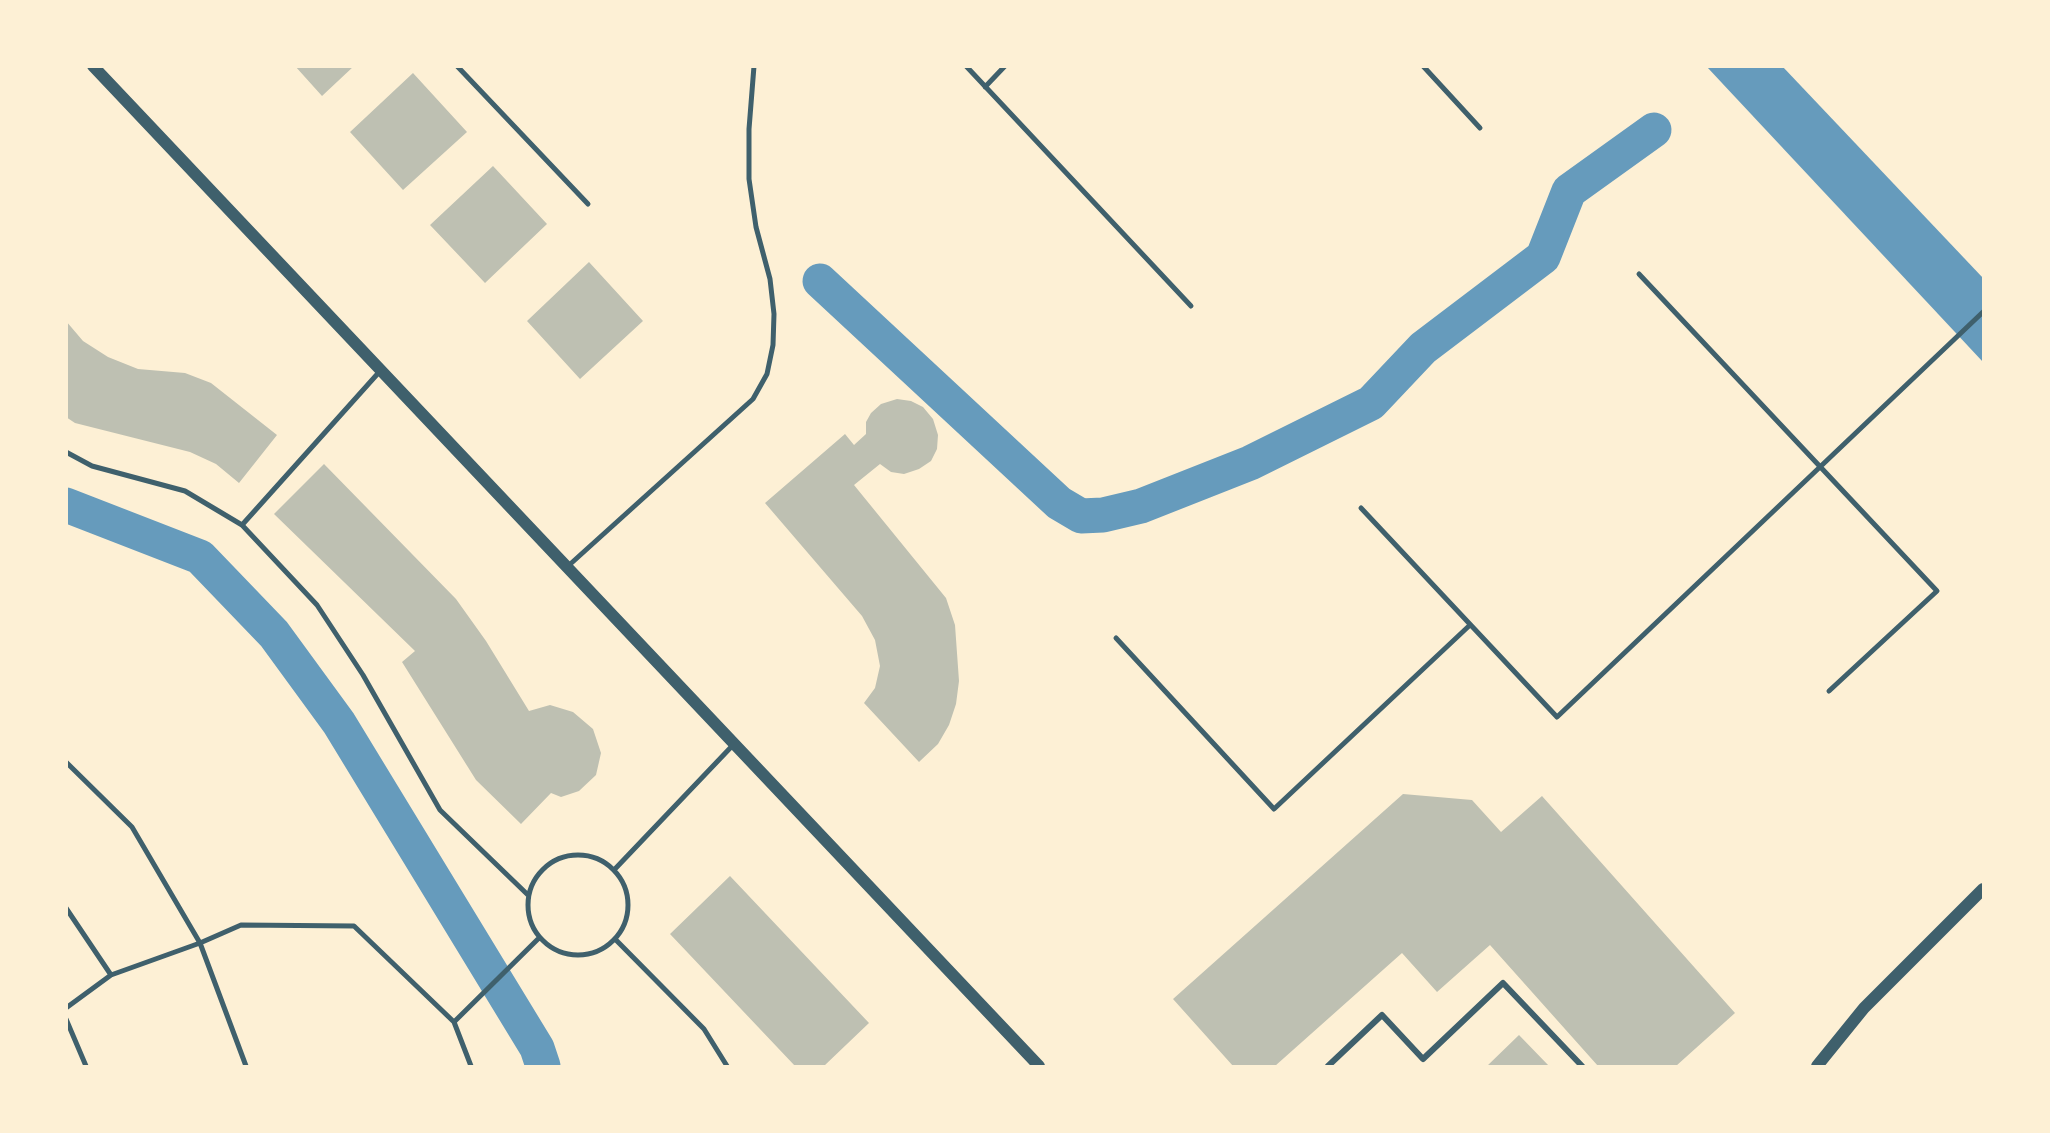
<!DOCTYPE html>
<html>
<head>
<meta charset="utf-8">
<style>
	body { margin:0 }
	#map { position:relative; width:2050px; height:1133px; overflow:hidden; background:#fdf0d5; font-family:Raleway,sans-serif }
	canvas { display:block }
	.frame { position:absolute; inset:0; border:68px solid #fdf0d5; pointer-events:none }
</style>
</head>
<body>
<div id="map">
<canvas width="2050" height="1133"></canvas>
<div class="frame"></div>
</div>
<script>
const g = document.querySelector('canvas').getContext('2d');
g.lineJoin = 'round';
function paint(path, color) { g.fillStyle = color; g.fill(path, 'evenodd'); }
function strokePath(path, color, width, dash) { g.strokeStyle = color; g.lineWidth = width; g.lineCap = dash ? 'butt' : 'round'; g.setLineDash(dash || []); g.stroke(path); }
paint(new Path2D(`
	M1707,67H1783L1983,278V362Z`), '#669bbc');
strokePath(new Path2D(`
	M820,281L1059,503L1081,516L1103,515L1141,506L1250,463L1371,403L1423,348L1543,257L1569,191L1654,130
	M66,505L200,557L274,634L339,723L537,1048L543,1066`), '#669bbc', 35);
paint(new Path2D(`
	M295,66H354L322,96Z
	M413,73L467,132L403,190L350,132Z
	M493,166L547,224L485,283L430,225Z
	M589,262L643,321L580,379L527,321Z
	M66,321L83,341L108,357L138,369L185,373L211,383L277,435L239,483L216,464L190,452L75,423L66,417Z
	M897,399L911,401L923,407L933,419L938,435L937,449L931,461L919,469L904,474L891,472L880,464L854,485L946,598L955,625L959,681L956,704L949,725L938,744L919,762L864,703L875,688L880,666L875,640L862,616L765,503L845,434L854,445L866,434V422L871,413L881,404Z
	M324,464L456,599L486,641L529,711L550,705L573,712L593,729L601,753L596,775L579,791L561,797L551,793L521,824L476,780L402,662L415,651L274,514Z
	M1403,794L1472,800L1501,832L1542,796L1735,1013L1676,1066H1598L1490,945L1437,992L1402,953L1275,1066H1233L1173,999Z
	M730,876L869,1023L824,1066H795L670,934Z
	M1519,1035L1549,1066H1487Z`), '#bec0b2');
strokePath(new Path2D(`
	M457,66L588,204
	M966,66L1191,306
	M1423,66L1480,128
	M985,87L1005,66
	M1639,274L1937,591L1829,691
	M66,452L92,466L185,491L242,525L317,605L363,675L440,810L528,895
	M1361,508L1557,717L1983,312
	M242,525L381,370
	M567,567L753,399L767,374L773,345L774,314L770,279L756,227L749,179V129L754,66
	M1116,638L1274,809L1470,625
	M66,762L132,827L200,943L246,1066
	M528 905a50 50 0 1 1 100 0a50 50 0 1 1-100 0Z
	M614,870L734,744
	M66,908L111,975
	M615,939L704,1029L727,1066
	M66,1008L111,975L200,943L241,925L354,926L454,1022L471,1066
	M66,1019L86,1066
	M454,1022L539,938`), '#3f606c', 5);
strokePath(new Path2D(`
	M1328,1066L1382,1015L1423,1059L1503,983L1582,1066`), '#3f606c', 6);
strokePath(new Path2D(`
	M93,66L1039,1066
	M1817,1066L1864,1008L1983,889`), '#3f606c', 12);
</script>
</body>
</html>
